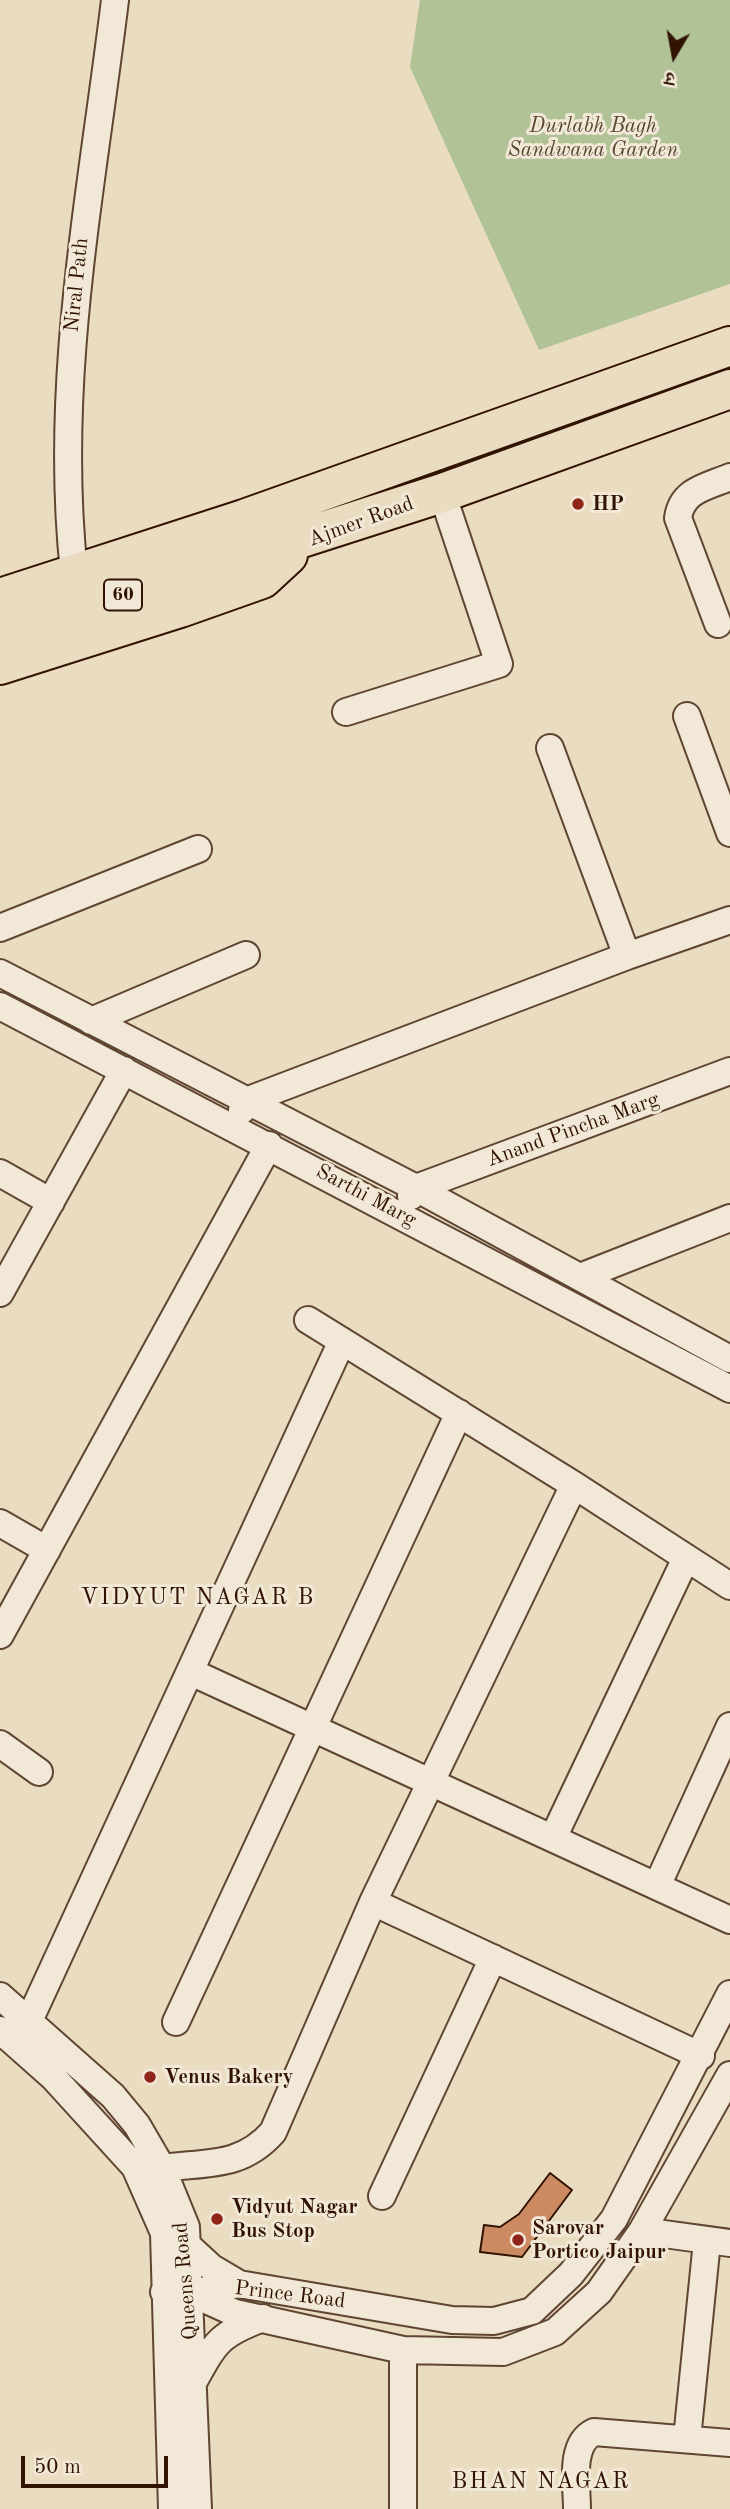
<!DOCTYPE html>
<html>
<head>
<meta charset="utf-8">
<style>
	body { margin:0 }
	#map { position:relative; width:730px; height:2509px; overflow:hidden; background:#e9dcc1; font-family:"Old Standard TT","Noto Serif Devanagari",serif }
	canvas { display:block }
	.north { position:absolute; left:639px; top:21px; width:70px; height:70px; -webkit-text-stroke:5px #f1e8d7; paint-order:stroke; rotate:190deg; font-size:19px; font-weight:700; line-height:28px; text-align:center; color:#321302 }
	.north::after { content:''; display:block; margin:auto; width:24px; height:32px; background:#321302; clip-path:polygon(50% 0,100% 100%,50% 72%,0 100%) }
	.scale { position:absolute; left:21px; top:2456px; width:147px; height:32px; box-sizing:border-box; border:4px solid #321302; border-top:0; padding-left:9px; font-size:21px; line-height:24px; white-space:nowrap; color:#321302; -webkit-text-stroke:5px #f1e8d7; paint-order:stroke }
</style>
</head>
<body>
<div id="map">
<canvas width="730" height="2509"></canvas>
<div class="north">उ</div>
<div class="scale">50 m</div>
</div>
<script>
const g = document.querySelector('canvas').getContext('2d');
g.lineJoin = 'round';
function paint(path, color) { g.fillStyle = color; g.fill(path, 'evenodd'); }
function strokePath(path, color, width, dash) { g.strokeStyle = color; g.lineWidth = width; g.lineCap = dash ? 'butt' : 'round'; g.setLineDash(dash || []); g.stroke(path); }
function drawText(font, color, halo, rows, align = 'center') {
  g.font = font + ' "Old Standard TT",serif'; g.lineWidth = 6; g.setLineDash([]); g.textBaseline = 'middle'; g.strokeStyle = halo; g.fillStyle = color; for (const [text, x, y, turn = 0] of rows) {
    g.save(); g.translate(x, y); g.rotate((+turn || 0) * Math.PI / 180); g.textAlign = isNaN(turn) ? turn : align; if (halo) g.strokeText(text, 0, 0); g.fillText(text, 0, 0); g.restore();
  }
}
paint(new Path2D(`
	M420,0H730V284L539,350L410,67Z`), '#b1c297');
const building = new Path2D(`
	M550,2173L572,2190L522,2257L480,2252L484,2225L500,2227L519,2214Z`);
paint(building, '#cb8a62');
strokePath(building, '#321302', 2);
const minor = new Path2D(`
	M74,572C53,379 92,191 115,0
	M718,624L678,518C682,490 706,487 730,477
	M346,712L499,664L442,493
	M687,716L730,833
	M550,748L627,956
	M0,928L198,849
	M0,973L416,1188L730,1359
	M0,1006L730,1389
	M91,1021L246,955
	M242,1110L246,1101L627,956L730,920
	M0,1173L51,1202
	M411,1196L416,1188L730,1071
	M580,1277L730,1218
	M0,1293L124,1070
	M308,1320L574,1485L730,1586
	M0,1523L47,1550
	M0,1635L269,1145
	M191,1672L730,1920
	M0,1744L39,1772
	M553,1838L686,1558
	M657,1886L730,1726
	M373,1902L701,2056
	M0,1996L113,2096L137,2125L162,2168L186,2227L198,2509
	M176,2022L459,1413
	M28,2023L342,1341
	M0,2030L53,2077L135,2167L164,2233L172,2509
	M162,2168C207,2162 241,2168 273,2132L373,1902L574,1485
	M382,2196L493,1958
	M642,2231L730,2243
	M187,2245L212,2268L239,2284
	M164,2292L191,2293L239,2284L452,2320L494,2321L532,2311L571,2274L614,2219L730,1994
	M191,2293L235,2313L403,2350L503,2352L555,2332L599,2292L642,2231L730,2075
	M403,2350V2509
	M194,2381C216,2341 220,2334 263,2318
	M687,2439L707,2241
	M577,2509C577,2485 569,2444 594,2432L730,2443`);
const highway = new Path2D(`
	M0,598L244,519L730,346
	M0,635L442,493L730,389
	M0,665L180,608L262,579L288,555`);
strokePath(minor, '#604532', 30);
strokePath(highway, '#321302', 42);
strokePath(minor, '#f1e8d7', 26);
strokePath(highway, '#e9dcc1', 38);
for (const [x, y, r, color] of [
	[578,504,7,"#8f2418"],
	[150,2077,7,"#8f2418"],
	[217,2219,7,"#8f2418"],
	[518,2240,7,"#8f2418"]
]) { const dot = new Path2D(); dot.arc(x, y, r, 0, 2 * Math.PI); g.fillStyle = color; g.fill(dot); strokePath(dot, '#f1e8d7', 2.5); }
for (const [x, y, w] of [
	[123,595,38]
]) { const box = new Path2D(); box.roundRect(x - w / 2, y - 15.5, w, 31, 5); g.fillStyle = '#f1e8d7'; g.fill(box); strokePath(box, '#321302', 2); }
drawText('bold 19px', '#321302', null, [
	["60",123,595]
]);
drawText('italic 21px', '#58482f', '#f1e8d7', [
	["Durlabh Bagh",593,126],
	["Sandwana Garden",593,150]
]);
drawText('21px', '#321302', '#f1e8d7', [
	["Niral Path",77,285,-84],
	["Ajmer Road",361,522,-20],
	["Anand Pincha Marg",573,1130,-20],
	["Sarthi Marg",366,1196,28],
	["Queens Road",186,2281,-95],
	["Prince Road",290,2295,7]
]);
drawText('bold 21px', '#321302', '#f1e8d7', [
	["HP",592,504],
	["Venus Bakery",164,2077],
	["Vidyut Nagar",231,2207],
	["Bus Stop",231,2231],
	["Sarovar",532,2228],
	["Portico Jaipur",532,2252]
], 'left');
g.letterSpacing = '2px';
drawText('23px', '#321302', '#f1e8d7', [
	["VIDYUT NAGAR B",198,1598],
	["BHAN NAGAR",541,2482]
]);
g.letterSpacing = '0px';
</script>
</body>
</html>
